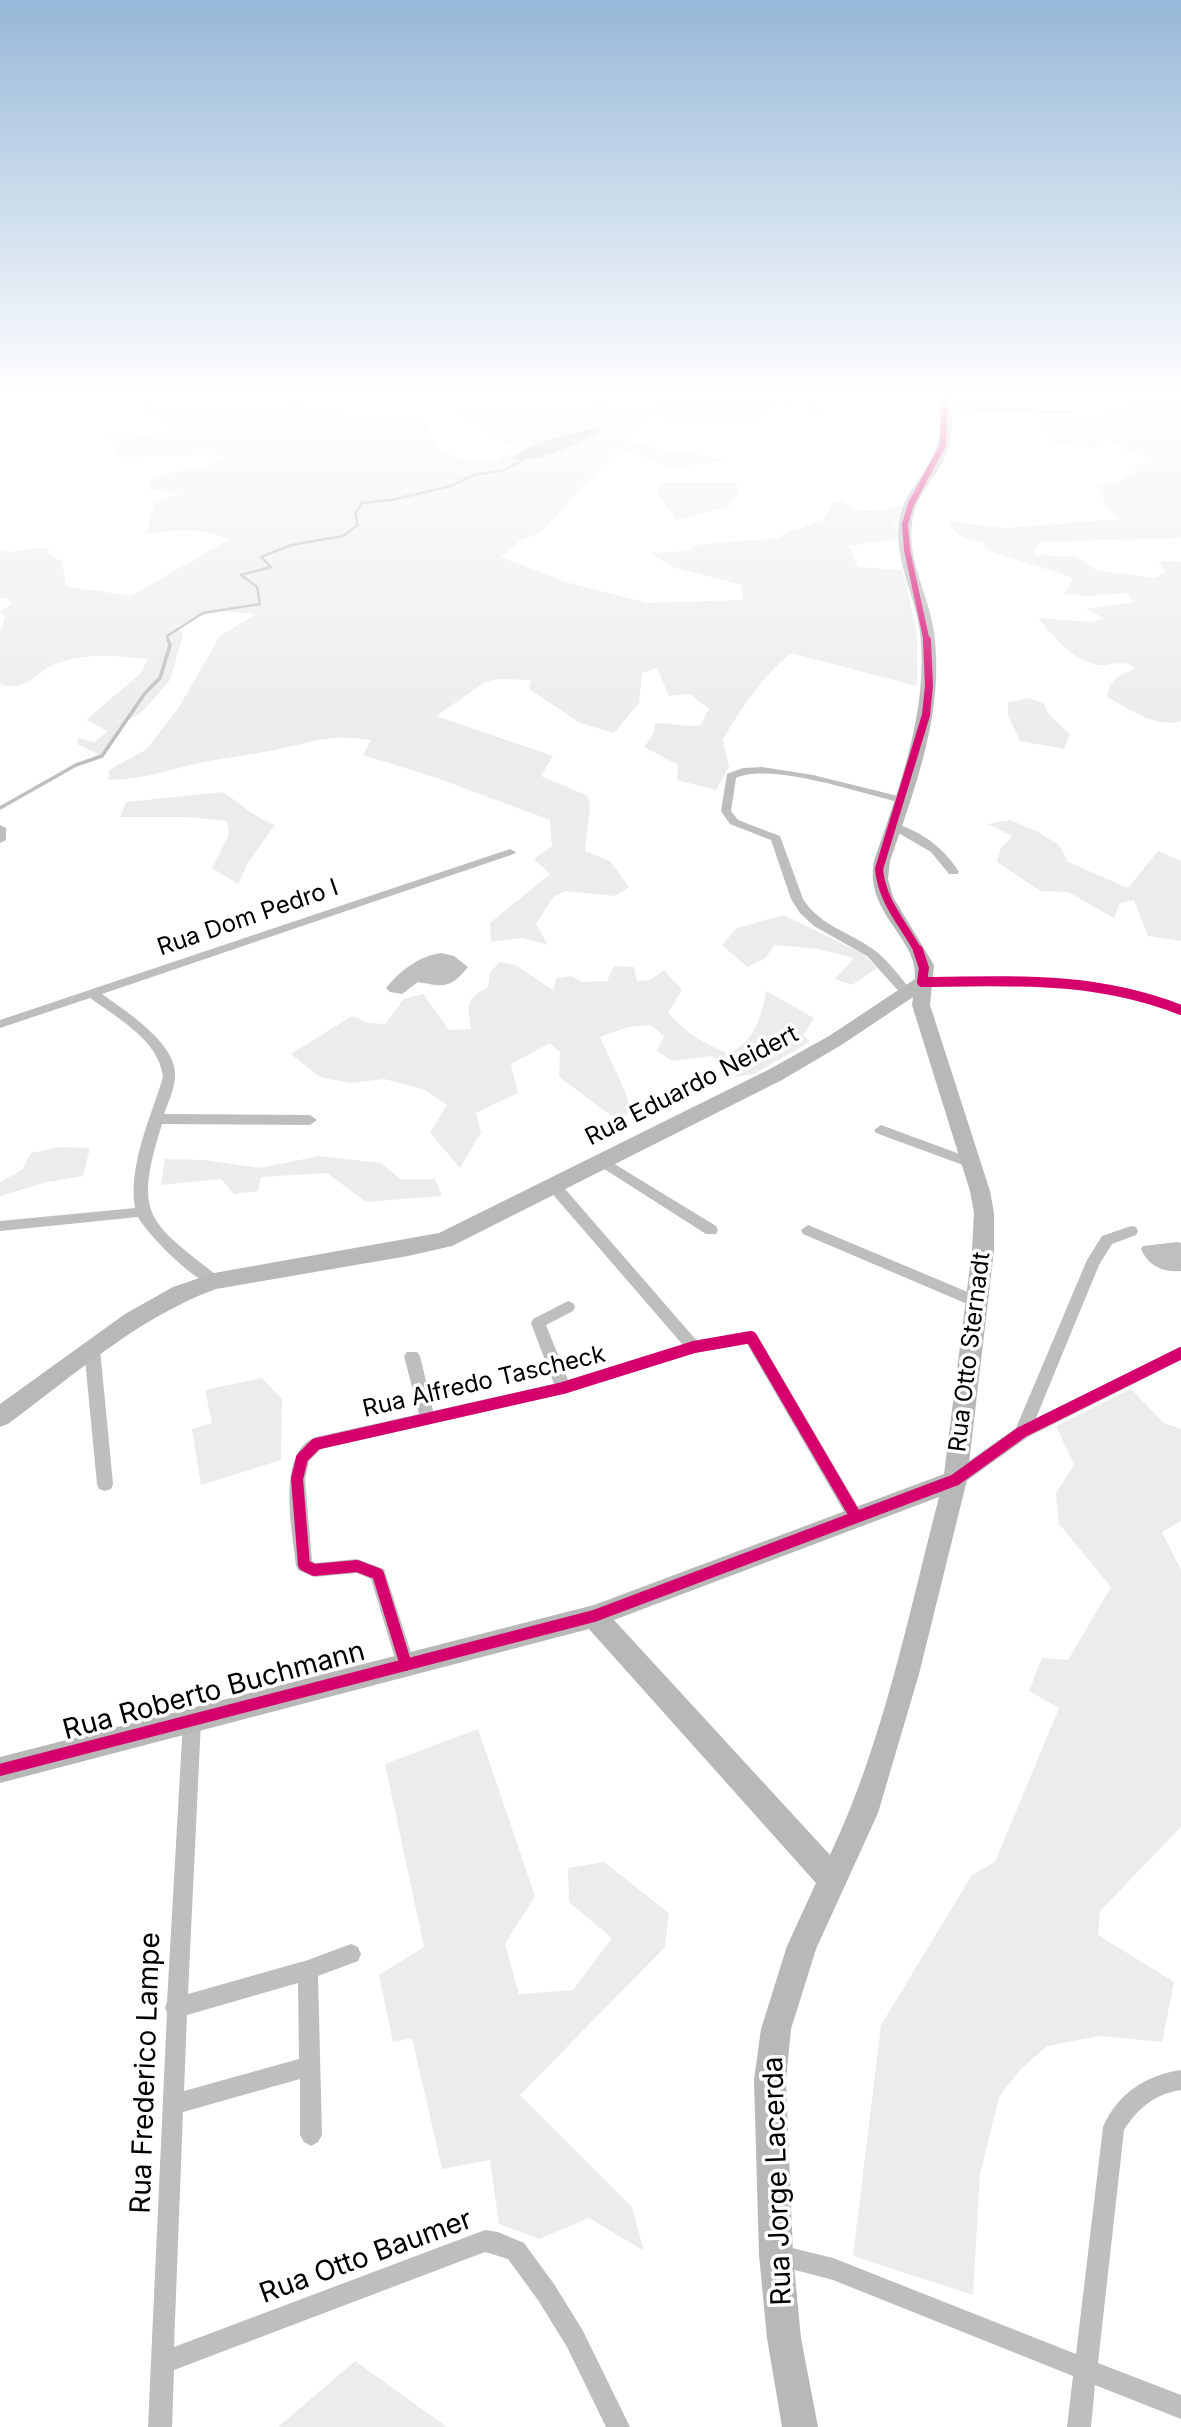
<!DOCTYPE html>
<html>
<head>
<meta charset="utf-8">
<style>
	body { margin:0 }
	canvas { display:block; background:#fff }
</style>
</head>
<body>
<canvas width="1181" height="2427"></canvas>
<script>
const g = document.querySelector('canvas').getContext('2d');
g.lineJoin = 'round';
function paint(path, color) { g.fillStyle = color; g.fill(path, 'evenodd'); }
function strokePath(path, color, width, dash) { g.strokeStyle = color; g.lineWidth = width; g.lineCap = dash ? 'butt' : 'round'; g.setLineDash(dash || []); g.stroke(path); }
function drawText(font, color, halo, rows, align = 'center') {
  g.font = font + ' Inter,sans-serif'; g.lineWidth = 7; g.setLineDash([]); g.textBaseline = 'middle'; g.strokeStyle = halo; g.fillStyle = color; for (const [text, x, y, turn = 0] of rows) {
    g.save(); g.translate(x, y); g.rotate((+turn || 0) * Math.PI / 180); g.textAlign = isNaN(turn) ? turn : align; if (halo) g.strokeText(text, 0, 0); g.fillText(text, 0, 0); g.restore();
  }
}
paint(new Path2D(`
	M162,393H259L329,413L427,422C431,461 467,459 498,461L506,454L515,455L512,459L555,452L599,432V427L562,435L532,448L511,446L462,416L416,393H637L659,404H763L786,400L818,401L843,398L853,408L833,406L815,417L803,408L770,409L769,417L738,421L646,417L626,440L666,451L710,456L724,461L672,468L619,448L541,532L521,540L501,557L566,582L647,603L743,600L742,585L673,567L650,553L690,551L694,545L780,538L787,531L797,530L824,519L833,502L843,501C865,518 877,509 902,506L895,524L896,539L849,546L858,567L903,570L917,634V686L791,653C762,677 742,707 723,739L729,767L716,790L677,780L678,765L644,747L654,733L655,723C672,722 685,728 701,725L709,709L690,694L669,696L657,668L642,673L639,703L614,733L580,723L529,689L531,680L496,679L484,683L436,716L553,756L541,776L588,796L590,808L585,851L610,861L629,887L615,896L565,891L553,897L536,924L548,945L523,938L491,942L490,923L550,874L534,859L552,846L550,820L434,777L363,755L371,740C325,733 312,743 269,751C246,756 222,758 199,763C168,770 140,780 108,780L109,770L147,749L179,707L220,636L256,614L214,610L177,626L183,636L170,680L143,711L126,722L102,756L77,744L78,738L95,742L108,731L86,720L141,673L148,659C118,656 90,653 60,662C36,669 30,693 0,684V632L5,617L0,612L12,603L6,598H0V551C17,553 32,547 49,548V555L62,561L66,586L131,596L228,540C205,526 173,530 147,534L154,503L181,493L149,489L152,476L197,469L225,459L218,455L117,457L109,434L161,437L177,424L139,411Z
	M1025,393H1181V538L1039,542L1033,555L1076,556L1096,570L1155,578L1165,572L1158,561L1181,562V721C1157,729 1127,708 1107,697C1110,677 1120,676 1135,669C1122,656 1113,667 1099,665C1073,662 1054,636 1038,618L1092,622L1104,618L1086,609L1134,602L1126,593L1086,596L1063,594L1074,578L989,551L982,541C966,542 955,535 948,521L1004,528L1119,519L1105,504L1098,485C1114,484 1129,479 1138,465L1157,461C1149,453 1141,457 1131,452C1122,448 1115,441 1105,438L1100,449L1054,443L1041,420L1052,415H1093L1135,409L1114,395C1079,409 1060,402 1025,393Z
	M663,482H736L739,492L730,506L676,520L656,490Z
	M1030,698L1044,704L1049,715L1070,734L1064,749L1020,741L1008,716V702Z
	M223,792C241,804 254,817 275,825L249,861L238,884L212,868L229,834L227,821L188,817H120L126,802Z
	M1010,820L1038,832L1059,845L1068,862L1128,888L1158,851L1181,861V941L1148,936L1134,900L1120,903L1114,918L1068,892L1040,891L997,862L1001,848L1012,836L988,824Z
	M784,915L863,954L877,968L852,985L835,979L854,958L818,949L774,945L766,958L747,967L722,945L737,928Z
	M499,962L516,965L553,990L557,978L571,976L582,982L607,981L614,966L634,967L637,981L650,980L664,970L682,990L668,1013C686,1033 705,1044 729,1054C755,1039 761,1019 766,991L814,1018L803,1035L810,1042L754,1074L736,1077L712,1056L672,1061L657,1051L664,1036L650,1025L628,1027L600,1037L625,1091L631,1112L617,1120L559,1077L560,1052L550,1043L511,1064L518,1093L476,1113L481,1132L460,1168L430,1133L447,1105L423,1089L384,1079L351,1083L320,1077L291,1054L352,1016L368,1023L385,1024L404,999L423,994L449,1030L471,1029C468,1004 463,1001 488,987L490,973Z
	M60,1147L90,1148L83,1176L47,1182L0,1196V1182L22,1170L31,1153Z
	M319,1156L381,1163L400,1179H435L442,1196L366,1202L327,1173L261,1177L258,1191L234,1194L221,1179L161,1185L165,1159L204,1160L260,1168Z
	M262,1378L282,1399L281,1460L201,1485L192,1429L212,1423L205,1390Z
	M1131,1389L1164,1423L1181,1429V1521L1162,1532L1181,1570V1827L1100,1911L1098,1935L1174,1982L1162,2042L1099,2036L1047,2046L1020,2070L999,2097L980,2175L973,2295L853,2256L881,2025L972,1875L995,1862L1059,1708L1029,1691L1042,1658L1068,1660L1111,1587L1059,1524L1056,1493L1074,1465L1056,1426Z
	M478,1729L535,1896L505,1944L519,1994L573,1990L612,1938L569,1902L568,1868L604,1862L669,1913L665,1947L520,2095L632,2207L644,2251L589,2218L539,2239L499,2224L490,2160L442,2169L412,2038L393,2042L379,1975L424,1947L385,1764Z
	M355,2361L447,2427H278Z`), '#ececec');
paint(new Path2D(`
	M1114,395L1167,403L1181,410C1154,413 1136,410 1114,395Z
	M599,427V432C578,443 535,465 512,459C524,443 578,432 599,427Z
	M441,953L454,956L468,967C450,989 444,987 418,982L402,994L390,992L386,988C401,970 419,956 441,953Z
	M1177,1242L1181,1243V1271C1164,1273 1148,1266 1141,1249L1143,1246Z`), '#bfbfbf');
strokePath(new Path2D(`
	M595,430L609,415L598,406L612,393
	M169,642L167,636L203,613L260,604L257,587L241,575L271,567L261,557L291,545L343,536L358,525L355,514L362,503L391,500L451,486L474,475L502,471L523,460`), '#bfbfbf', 2.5);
strokePath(new Path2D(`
	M0,808L76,765L102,756L145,693L160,678L170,645L168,640`), '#bfbfbf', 3.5);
paint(new Path2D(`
	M945,405L1068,410L1072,412L1068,414L942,409L941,407Z
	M762,767L813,775L906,798L907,800L902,803C863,794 771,762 736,778L731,811L738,820L780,836L803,899C820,926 850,932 874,950C888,960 900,977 911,990L913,993L911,996H903L867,956L814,926L800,913L791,899L771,840L730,824L721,811L727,774L743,768Z
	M894,823C921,831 944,848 959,872L957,874H949L931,852L890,828V824Z
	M0,825L6,828V840L0,843Z
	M510,849L516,852L514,854L102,994C125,1011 179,1044 175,1078C174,1090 168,1103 164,1114L310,1115L317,1120L310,1125L162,1124C133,1217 148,1221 219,1277L221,1281L219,1285C201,1290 147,1234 138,1217L0,1231V1221L135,1208C128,1164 151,1118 163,1077C159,1040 117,1018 90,998L0,1028V1020Z
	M988,977C1055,977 1118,981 1181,1005V1014C1160,1008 1141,999 1120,994C1056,979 987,985 922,986L916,982L922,978Z
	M881,1125L976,1160L978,1163L971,1168L876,1133L874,1130Z
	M603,1157L716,1226L718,1230L716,1234H706L598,1165L596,1162Z
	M554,1181L559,1182L697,1341L751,1331L756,1333L864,1517L862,1522L856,1524L850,1522L747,1344L694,1353L563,1394L321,1449L309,1461L305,1479L312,1561L315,1563L357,1559L384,1569L415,1665L412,1671L406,1673L400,1671L397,1665L371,1579L357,1573L314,1577L298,1570L296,1565C293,1532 275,1452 316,1437L419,1414L404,1356L407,1352H417L420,1356L433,1411L554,1384L531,1323L533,1319L568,1301L573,1303L575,1307L573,1311L546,1325L568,1380L683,1345L549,1190L547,1186L549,1182Z
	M808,1225L982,1298L984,1302L982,1306H972L803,1234L801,1230Z
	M1131,1226L1136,1227L1138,1231L1136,1235L1112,1244L1099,1265L1036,1418L1181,1347V1360L1028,1437L961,1485L955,1487L949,1485L947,1480L949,1475L1016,1428L1087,1260L1102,1236Z
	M92,1343L97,1345L100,1349L113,1484L111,1489L105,1491L99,1489L97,1484L84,1349L87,1345Z
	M192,1713L198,1715L201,1721L188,1994L308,1960L351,1944L358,1947L361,1954L358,1961L318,1976L322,2135L318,2142L311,2146L304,2142L300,2135V2079L183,2112L174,2347L485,2230L498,2232L524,2243L554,2284L583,2331L630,2427H606L567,2347L538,2300L508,2259L485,2252L174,2370L172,2427H148L167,2012L165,2008L167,2002L183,1721L186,1715ZM298,1983L299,2059L184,2091L187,2015Z
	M1181,2070V2090C1155,2094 1138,2108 1124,2130L1098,2363L1181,2395V2419L1095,2385L1091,2427H1067L1073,2376L833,2280L768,2263L765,2255L768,2247L776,2244L833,2258L1076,2354L1103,2127C1117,2094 1146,2075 1181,2070Z`), '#bebebe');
paint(new Path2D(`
	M939,393H951C951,412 954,433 947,452C938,476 915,495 912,523C907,561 929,595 934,632C945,711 915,788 890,861L888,879L893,897L934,965L930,1005L990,1191L994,1213V1250L967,1480L919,1674L878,1813L816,1949L791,2029L786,2080L793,2255L801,2338L818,2427H782L767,2338L759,2255L754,2080L761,2029L787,1946L816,1883L589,1629L0,1783V1757L594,1605L944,1474L972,1250L974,1213L970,1191L912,1005L913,997L843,1044L782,1080L452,1246L408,1256L216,1289C139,1317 74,1375 8,1424L0,1427V1404L125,1314L173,1287L214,1273L439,1233L768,1070L829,1036L915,979C919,938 864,914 874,861C899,788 929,711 920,632C915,595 894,560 899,522C902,495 925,476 935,452C942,433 939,412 939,393ZM939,1497C908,1617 883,1743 830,1855L614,1620Z`), '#b8b8b8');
strokePath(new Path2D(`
	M927,642L907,550L905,524L911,504L943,445L945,393`), '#d6006c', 6);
strokePath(new Path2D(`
	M918,951C903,923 882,902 879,869L926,715L929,686L927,640`), '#d6006c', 8);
strokePath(new Path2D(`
	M918,950L924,968L922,982C1013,981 1094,976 1181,1010
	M741,1339H752`), '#d6006c', 10);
strokePath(new Path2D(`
	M406,1665L378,1574L357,1566L314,1570L304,1565L297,1479L302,1458L316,1444L563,1388L694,1347L751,1337L856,1517
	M0,1770L594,1616L955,1480L1022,1432L1181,1353`), '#d6006c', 12);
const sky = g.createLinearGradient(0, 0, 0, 733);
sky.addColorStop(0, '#97b8d8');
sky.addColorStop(0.54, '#fff');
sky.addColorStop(1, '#ffffff00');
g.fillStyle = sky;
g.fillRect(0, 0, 1181, 733);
drawText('24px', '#000', '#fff', [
	["Rua Dom Pedro I",248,918,-19],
	["Rua Eduardo Neidert",692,1086,-27],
	["Rua Otto Sternadt",970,1352,-83],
	["Rua Alfredo Tascheck",484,1382,-13]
]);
drawText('28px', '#000', '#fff', [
	["Rua Roberto Buchmann",214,1691,-15],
	["Rua Frederico Lampe",146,2073,-88],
	["Rua Jorge Lacerda",778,2181,-92],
	["Rua Otto Baumer",366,2257,-20]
]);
</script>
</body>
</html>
